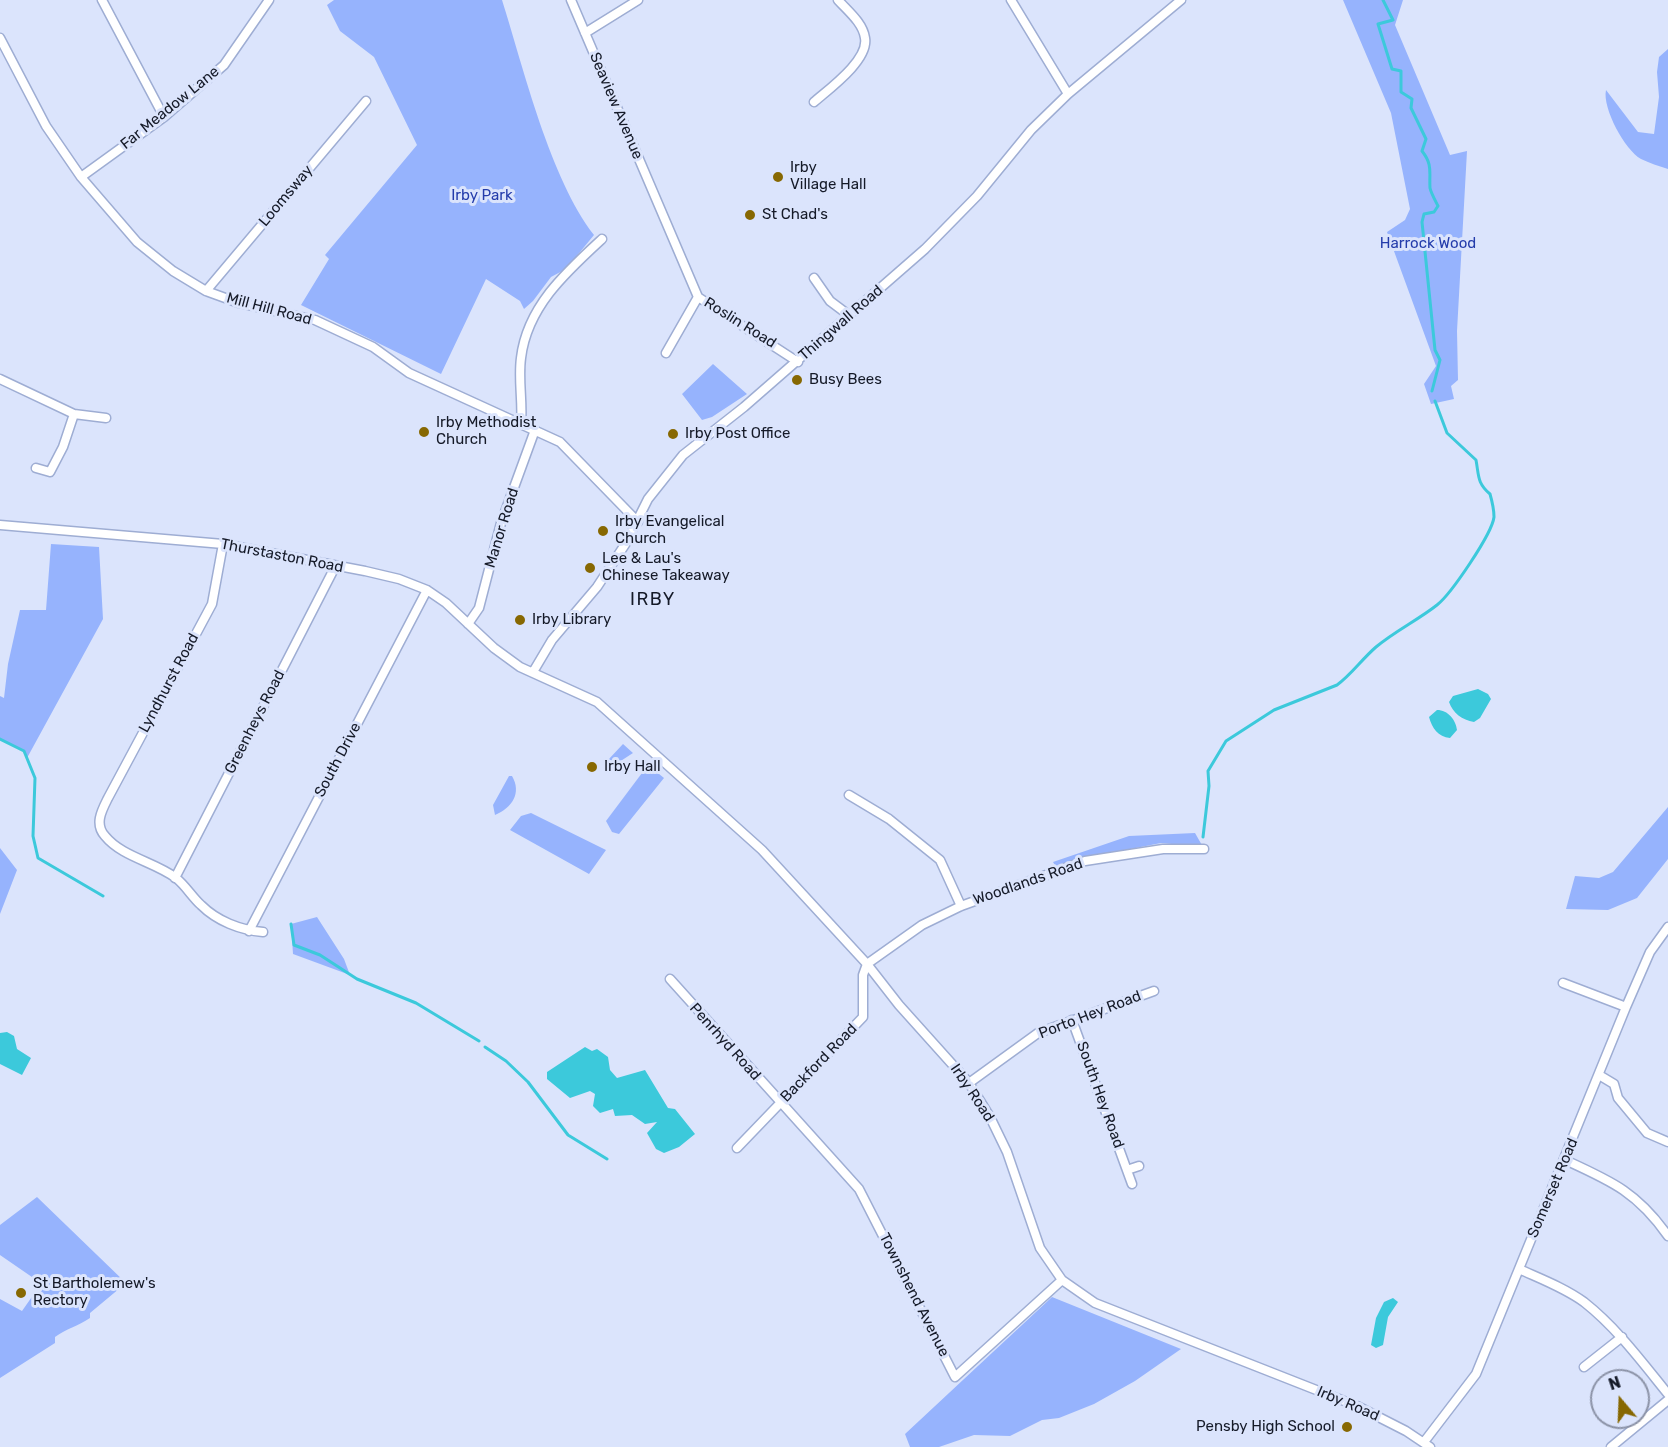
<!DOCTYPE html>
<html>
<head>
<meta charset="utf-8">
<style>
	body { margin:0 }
	#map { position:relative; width:1668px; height:1447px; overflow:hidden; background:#dbe4fc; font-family:Rubik,sans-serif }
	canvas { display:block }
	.north { position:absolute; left:1590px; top:1369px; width:60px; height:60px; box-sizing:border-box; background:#dbe4fc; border:2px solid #8c93a7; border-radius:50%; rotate:341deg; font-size:16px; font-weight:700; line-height:24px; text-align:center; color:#151a28 }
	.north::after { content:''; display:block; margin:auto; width:21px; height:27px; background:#876802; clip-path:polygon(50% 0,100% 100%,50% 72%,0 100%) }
</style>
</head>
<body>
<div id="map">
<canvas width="1668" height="1447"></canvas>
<div class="north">N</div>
</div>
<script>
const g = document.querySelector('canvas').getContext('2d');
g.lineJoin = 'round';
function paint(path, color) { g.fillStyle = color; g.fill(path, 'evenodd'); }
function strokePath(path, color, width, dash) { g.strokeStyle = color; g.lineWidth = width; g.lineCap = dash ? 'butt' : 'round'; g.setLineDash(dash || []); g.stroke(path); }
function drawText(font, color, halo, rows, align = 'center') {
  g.font = font + ' Rubik,sans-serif'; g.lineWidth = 6; g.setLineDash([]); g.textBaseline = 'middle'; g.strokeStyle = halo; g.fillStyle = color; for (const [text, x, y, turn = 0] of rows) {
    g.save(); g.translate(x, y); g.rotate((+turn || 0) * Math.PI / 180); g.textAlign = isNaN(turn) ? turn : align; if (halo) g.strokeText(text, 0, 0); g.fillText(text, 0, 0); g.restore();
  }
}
paint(new Path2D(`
	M334,0H502C524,70 550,178 594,235L566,269L551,277L533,301L524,309L520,301L486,279L441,374L301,305L329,259L325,255L417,145L374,57L340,31L327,5Z
	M1343,0H1403L1395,25L1450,155L1467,151L1457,331L1458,380L1451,386L1454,399L1431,404L1424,384L1436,366L1387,232L1405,220L1410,209L1391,113Z
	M1668,49V169C1659,166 1649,163 1641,159C1625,150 1602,108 1606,90L1638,132L1654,134L1659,97L1657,72L1659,57Z
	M713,364L747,394L712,417L702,420L682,394Z
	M51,544L99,547L103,619L27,758L24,751L0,739V696L4,698L8,664L20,610H46Z
	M623,744L633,753L613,766L608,760Z
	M648,765L664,778L619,834L612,832L606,821Z
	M509,776H512C522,793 512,808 495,815L493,805Z
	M1668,807V859L1637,898L1608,910L1566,909L1575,876L1599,878L1613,872Z
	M531,813L606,850L589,874L510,830L521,816Z
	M1195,833L1203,847L1161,843L1085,858L1056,867L1053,862L1129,836Z
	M0,848L17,870L0,914Z
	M317,917L344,959L350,975L293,954L291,924Z
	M37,1197L126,1283L90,1313V1318C78,1326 66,1329 55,1337V1343L0,1378V1299L22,1311L36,1291L40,1293L45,1286L0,1255V1225Z
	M1052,1297L1181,1349L1135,1381L1094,1404L1059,1418L1042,1420L1010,1436L974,1435L939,1447H910L905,1434Z`), '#96b3fd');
paint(new Path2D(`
	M1478,689L1488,694L1491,699L1480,718L1474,722C1462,720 1453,713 1449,702L1453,696Z
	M1437,710C1448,710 1456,720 1457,730L1450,738C1438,737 1432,728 1429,717Z
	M7,1032L14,1036L17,1049L31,1058L22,1075L0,1064V1033Z
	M585,1047L592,1051L597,1049L608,1057L610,1070L617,1078L645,1070L668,1108L675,1109L695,1134L679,1147L664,1153L656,1149L647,1133L657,1122L645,1124L632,1115L615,1116L613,1109L600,1113L593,1106L595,1094L590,1091L570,1098L547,1079V1072Z
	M1393,1298L1398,1302L1388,1317L1383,1345L1376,1348L1371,1345L1376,1318L1384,1302Z`), '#3cc9db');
strokePath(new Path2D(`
	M1383,0L1393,20L1378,24L1392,69L1401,71V92L1412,99L1411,108L1426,139L1422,151C1433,165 1429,172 1430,188C1431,193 1435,200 1438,206L1434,212L1424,214L1422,222L1435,350L1440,360L1432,391
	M0,739L24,751L35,778L33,836L38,858L103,896
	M1203,837L1209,786L1208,771L1226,741L1274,710L1337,685C1351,675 1362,659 1376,647C1395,631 1418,620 1437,605C1451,594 1492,534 1494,517C1494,509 1492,501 1490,494C1477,483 1479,476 1476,460L1447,433L1435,401
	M291,924L294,945L320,955L357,979L416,1003L479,1041
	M485,1047L506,1061L528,1082L568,1135L607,1159`), '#3cc9db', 3);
const minor = new Path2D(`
	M102,0L164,117
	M571,0L698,297L798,362
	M1011,0L1068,94
	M585,33L638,0
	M0,38L46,126L81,177L137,242L173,271L206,291L239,303L315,320L373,347L409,373L560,442L638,522
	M814,102C829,89 869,60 865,38C863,23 848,11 838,0
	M81,177L164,117L224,65L269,0
	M814,278L830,301L850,316
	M206,291L366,101
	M666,353L698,297
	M0,379L74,414L106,418
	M521,423C523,402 518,380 521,358C527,307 566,272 602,239
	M36,468L50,472L63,447L74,414
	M0,525L223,544L365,571L399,579L427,590L446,603L494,648L520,667L597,702L762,850L867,964L899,1005L969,1083L990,1117L1007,1152L1040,1248L1062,1280L1095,1303L1357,1406L1406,1431L1430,1447
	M223,544L212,604L108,798C102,810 94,824 105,836C122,857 155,862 176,878C186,886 192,897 201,905C217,921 240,930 263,932
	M468,624L479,608L501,523L535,430
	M533,672L552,640L597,587L626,543L648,499L683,455L744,407L925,249L977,196L1031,130L1068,94L1181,0
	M849,795L889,819L940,860L961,906
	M175,878L335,567
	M249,931L427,590
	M670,979L859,1189L955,1377L1062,1280
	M1563,983L1626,1007
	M1072,1020L1132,1184
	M1599,1075L1614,1084L1618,1098L1647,1133L1668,1142
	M969,1083L1038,1033L1154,991
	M737,1148L863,1017V975L867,964L922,925L961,906L1085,861L1163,849H1204
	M1565,1160C1611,1181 1637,1192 1668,1236
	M1127,1170L1139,1166
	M1519,1269C1541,1279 1565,1288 1584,1302C1617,1328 1642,1362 1668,1394
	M1584,1367L1622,1337
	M1424,1442L1476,1374L1626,1007L1650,952L1668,927
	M1611,1447L1668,1400`);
strokePath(minor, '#9eadd3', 11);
strokePath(minor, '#fff', 8);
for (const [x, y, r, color] of [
	[778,177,6,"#876802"],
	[750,215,6,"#876802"],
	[797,380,6,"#876802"],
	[424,432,6,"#876802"],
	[673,434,6,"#876802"],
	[603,531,6,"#876802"],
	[590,568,6,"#876802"],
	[520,620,6,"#876802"],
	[592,767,6,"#876802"],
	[21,1293,6,"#876802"],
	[1347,1427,6,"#876802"]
]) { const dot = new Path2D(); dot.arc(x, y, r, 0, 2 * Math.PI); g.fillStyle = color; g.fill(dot); strokePath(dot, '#dbe4fc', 2); }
drawText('15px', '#151a28', '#dbe4fc', [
	["Seaview Avenue",616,106,67],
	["Far Meadow Lane",170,108,-39],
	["Loomsway",286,196,-50],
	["Mill Hill Road",269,309,15],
	["Roslin Road",740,323,32],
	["Thingwall Road",841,323,-41],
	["Manor Road",502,528,-73],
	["Thurstaston Road",282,556,11],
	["Lyndhurst Road",169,683,-62],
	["Greenheys Road",255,722,-63],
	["South Drive",338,760,-62],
	["Woodlands Road",1028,882,-19],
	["Porto Hey Road",1090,1015,-21],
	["Penrhyd Road",725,1042,48],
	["Backford Road",819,1063,-46],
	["Irby Road",972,1093,56],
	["South Hey Road",1100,1095,70],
	["Somerset Road",1553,1188,-67],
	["Townshend Avenue",914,1295,63],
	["Irby Road",1348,1404,23]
]);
drawText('15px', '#151a28', '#dbe4fc', [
	["Irby",790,168],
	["Village Hall",790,185],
	["St Chad's",762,215],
	["Busy Bees",809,380],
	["Irby Methodist",436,423],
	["Church",436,440],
	["Irby Post Office",685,434],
	["Irby Evangelical",615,522],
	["Church",615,539],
	["Lee & Lau's",602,559],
	["Chinese Takeaway",602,576],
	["Irby Library",532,620],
	["Irby Hall",604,767],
	["St Bartholemew's",33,1284],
	["Rectory",33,1301],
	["Pensby High School",1335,1427,"right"]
], 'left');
drawText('15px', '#243cab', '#dbe4fc', [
	["Irby Park",482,196],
	["Harrock Wood",1428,244]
]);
g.letterSpacing = '1.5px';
drawText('18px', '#151a28', '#dbe4fc', [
	["IRBY",653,600]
]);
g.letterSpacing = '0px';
</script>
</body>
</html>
